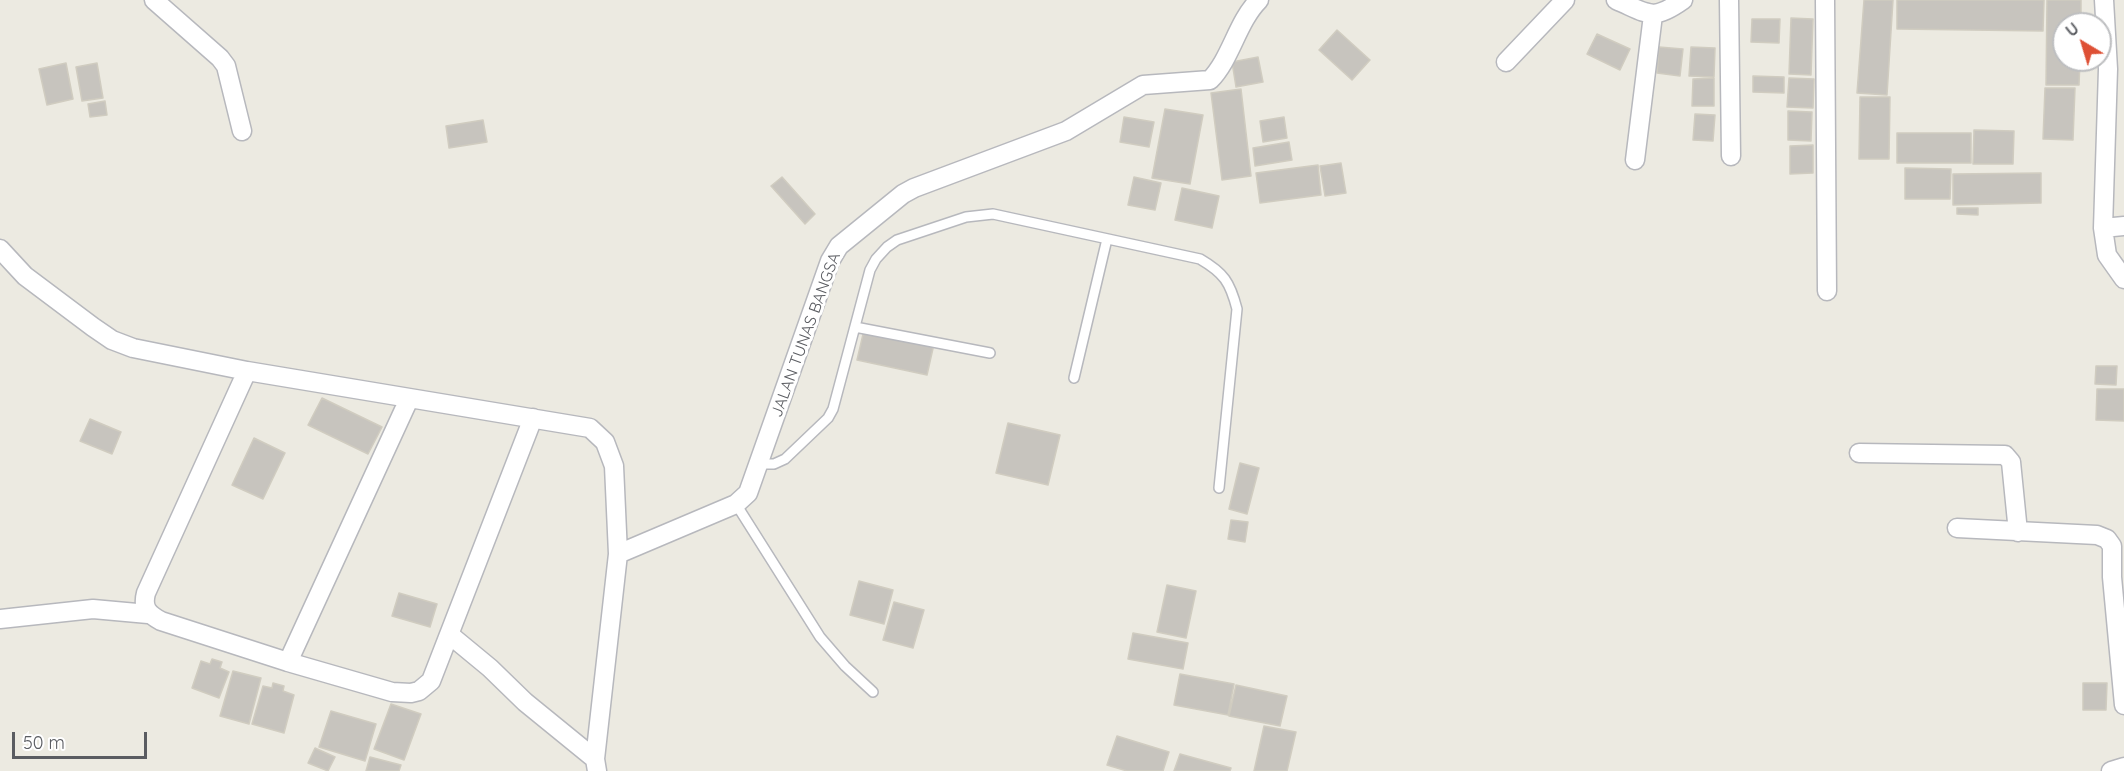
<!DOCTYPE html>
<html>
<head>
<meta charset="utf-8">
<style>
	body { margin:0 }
	#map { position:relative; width:2124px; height:771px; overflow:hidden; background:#eceae1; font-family:Quicksand,sans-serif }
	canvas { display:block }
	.north { position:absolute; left:2052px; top:12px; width:60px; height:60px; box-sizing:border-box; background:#fff; border:2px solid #bdbec0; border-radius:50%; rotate:322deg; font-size:16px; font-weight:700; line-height:24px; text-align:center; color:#5a5c61 }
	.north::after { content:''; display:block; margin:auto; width:21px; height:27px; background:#de5035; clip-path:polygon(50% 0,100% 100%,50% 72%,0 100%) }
	.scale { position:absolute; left:12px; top:732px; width:135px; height:27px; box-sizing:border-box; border:3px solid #5a5c61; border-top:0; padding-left:8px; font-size:18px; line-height:21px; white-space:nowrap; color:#5a5c61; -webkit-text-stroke:4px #fff; paint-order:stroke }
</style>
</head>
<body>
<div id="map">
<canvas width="2124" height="771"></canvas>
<div class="north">U</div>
<div class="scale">50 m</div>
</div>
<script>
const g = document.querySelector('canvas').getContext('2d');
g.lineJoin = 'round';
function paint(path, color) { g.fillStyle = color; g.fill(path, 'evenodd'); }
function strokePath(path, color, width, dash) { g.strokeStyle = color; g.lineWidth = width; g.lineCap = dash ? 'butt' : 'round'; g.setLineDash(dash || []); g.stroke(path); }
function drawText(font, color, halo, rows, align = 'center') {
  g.font = font + ' Quicksand,sans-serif'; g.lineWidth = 6; g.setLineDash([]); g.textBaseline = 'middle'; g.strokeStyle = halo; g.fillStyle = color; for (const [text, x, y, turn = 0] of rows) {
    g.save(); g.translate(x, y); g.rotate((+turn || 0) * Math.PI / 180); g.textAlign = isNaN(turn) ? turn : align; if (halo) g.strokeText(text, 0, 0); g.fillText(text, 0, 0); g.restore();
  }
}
const building = new Path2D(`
	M1864,0H1893L1887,95L1857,93Z
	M1897,0H2044L2043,31L1897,29Z
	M2047,0H2081V24H2064V60H2080L2079,85H2046Z
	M1791,18L1813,19L1811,75L1789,74Z
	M1752,19H1780L1779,43L1751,42Z
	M1337,30L1370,60L1352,80L1319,50Z
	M1597,34L1630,49L1620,70L1587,54Z
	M1659,47L1683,49L1680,76L1657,73Z
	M1691,47L1715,48L1714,77L1689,76Z
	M1258,57L1263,82L1236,87L1232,62Z
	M66,63L73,99L47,105L39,69Z
	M97,63L103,98L82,101L76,67Z
	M1753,76L1784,77V93L1753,92Z
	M1714,78V106H1692L1693,79Z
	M1789,78L1814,79L1813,108L1787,107Z
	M2045,88H2075L2073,140L2043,139Z
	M1241,89L1251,176L1222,180L1211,93Z
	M1860,97H1890L1889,159H1859Z
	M105,101L107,115L90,117L88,104Z
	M1165,109L1203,115L1190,184L1152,178Z
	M1788,111L1812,112L1811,141L1788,140Z
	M1695,114L1715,115L1713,141L1693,140Z
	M1124,117L1154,122L1149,147L1120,142Z
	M1284,117L1287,138L1263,142L1260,121Z
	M483,120L487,142L449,148L446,126Z
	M1974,130L2014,131L2013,164H1973Z
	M1897,133H1971V163H1897Z
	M1289,142L1292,160L1255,166L1253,148Z
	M1813,145V173L1790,174V146Z
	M1341,163L1346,193L1325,196L1320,166Z
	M1318,165L1321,195L1260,203L1256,173Z
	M1905,168L1951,169L1950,199H1905Z
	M2041,173V203L1953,205V174Z
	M782,177L815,214L805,224L771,186Z
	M1134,177L1161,183L1155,210L1128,205Z
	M1182,188L1219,196L1212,228L1175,220Z
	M1957,208H1978V215L1957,214Z
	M864,330L934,344L927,375L857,360Z
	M2096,366H2117L2116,385L2095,384Z
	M2097,389H2124V421L2096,420Z
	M322,398L382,427L368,454L308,425Z
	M90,419L121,432L112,454L80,441Z
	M1008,423L1060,435L1048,485L996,473Z
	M254,438L285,453L263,499L232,485Z
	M1240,463L1259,468L1247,514L1229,509Z
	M1231,520L1248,522L1245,542L1228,539Z
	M859,581L893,590L884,624L850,615Z
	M1167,585L1196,591L1186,638L1157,632Z
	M399,593L437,604L430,627L392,616Z
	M894,602L924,610L913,648L883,640Z
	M1133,633L1188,643L1183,669L1128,659Z
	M212,659L222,662L220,668L229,672L219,698L192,688L201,661L210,664Z
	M233,671L261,678L249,724L220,716Z
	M1180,674L1234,684L1228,715L1174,705Z
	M273,683L284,686L283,691L294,695L284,733L252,724L263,686L272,688Z
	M2083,683H2107L2106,710H2083Z
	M1236,685L1287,696L1280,726L1229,716Z
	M391,704L421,714L404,760L374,749Z
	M331,711L376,724L365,761L319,747Z
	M1264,726L1296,732L1287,771H1254Z
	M1117,736L1169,752L1163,771H1127L1107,765Z
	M315,748L335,757L328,771L308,763Z
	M1180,754L1231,768L1230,771H1174Z
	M370,757L401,765L399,771H366Z`);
paint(building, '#c7c4be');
strokePath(building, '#d0ccc0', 1.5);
const service = new Path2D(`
	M855,327L990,353
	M1074,378L1107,239
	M760,464H774L785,459L828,418L833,409L870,270L876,259L887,247L897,240L966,217L993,214L1200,259C1224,273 1230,282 1237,309L1219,488
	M736,504L820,637L845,666L873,692`);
const minor = new Path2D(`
	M154,0L220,58L226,66L242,131
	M1616,0C1649,14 1652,22 1683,0
	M1729,0L1731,156
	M1825,0L1827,291
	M2104,0L2108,69L2103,228L2107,255L2124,279
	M1506,62L1565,0
	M1635,160L1653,15
	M2103,228L2124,226
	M0,249L25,276L93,327L112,340L133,348L247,371L590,428L605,442L614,466L618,554
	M247,371L146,593C142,608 148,614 161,621L288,662L392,692L411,693L419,691L431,681L533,418
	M1859,453L2005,455L2011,462L2018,532
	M1957,528L2097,535L2107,539L2112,546V577L2124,705
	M0,619L93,609L148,614
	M450,635L490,668L525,702L595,759
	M288,662L409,399
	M597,771L595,759L618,554L736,504L748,493L830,261L839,246L903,194L914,188L1066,131L1143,85L1210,80C1231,59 1237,22 1259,0
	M2111,771L2124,767`);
strokePath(service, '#b7b8bd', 12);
strokePath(minor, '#b7b8bd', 21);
strokePath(service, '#fff', 9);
strokePath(minor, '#fff', 18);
drawText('16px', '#5a5c61', '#fff', [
	["JALAN TUNAS BANGSA",806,335,-70]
]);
</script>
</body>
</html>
